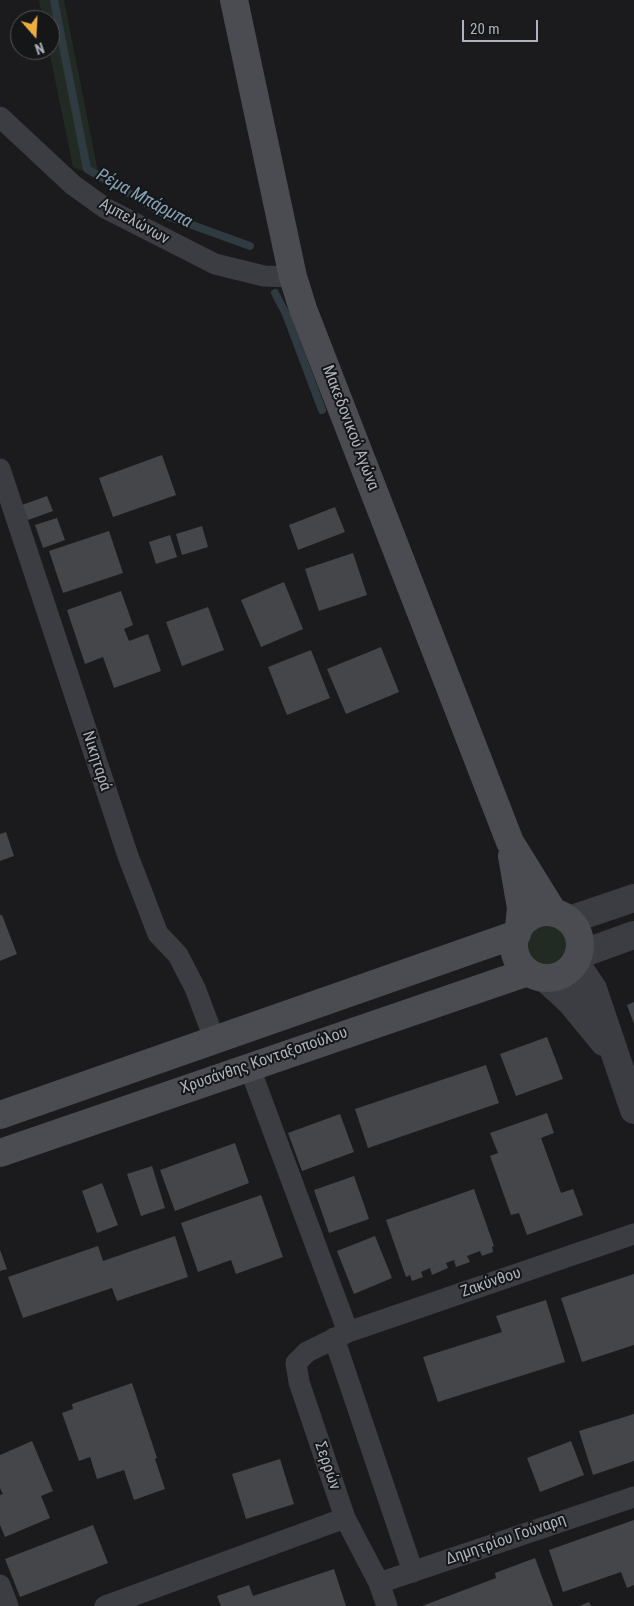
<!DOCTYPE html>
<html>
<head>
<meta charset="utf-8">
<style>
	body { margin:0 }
	#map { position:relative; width:634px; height:1606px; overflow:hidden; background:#1b1b1d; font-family:"Roboto Condensed",sans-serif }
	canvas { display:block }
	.north { position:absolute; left:10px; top:10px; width:50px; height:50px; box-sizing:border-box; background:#151618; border:1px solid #52545a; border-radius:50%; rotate:161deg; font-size:14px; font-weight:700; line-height:20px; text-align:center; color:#adb2bc }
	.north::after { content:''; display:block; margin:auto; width:18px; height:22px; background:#efad40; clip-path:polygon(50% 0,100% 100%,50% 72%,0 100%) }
	.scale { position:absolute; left:462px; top:20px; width:76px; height:22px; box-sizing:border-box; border:2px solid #adb2bc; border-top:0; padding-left:6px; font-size:15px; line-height:18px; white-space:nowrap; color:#adb2bc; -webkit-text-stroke:4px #151618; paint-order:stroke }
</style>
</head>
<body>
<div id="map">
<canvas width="634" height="1606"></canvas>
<div class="north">N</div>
<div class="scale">20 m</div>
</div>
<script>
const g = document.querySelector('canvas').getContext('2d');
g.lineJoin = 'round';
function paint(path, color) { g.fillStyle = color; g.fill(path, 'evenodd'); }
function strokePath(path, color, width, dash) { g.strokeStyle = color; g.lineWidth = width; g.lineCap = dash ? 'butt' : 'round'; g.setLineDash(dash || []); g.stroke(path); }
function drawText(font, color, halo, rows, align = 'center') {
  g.font = font + ' "Roboto Condensed",sans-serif'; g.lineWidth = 4; g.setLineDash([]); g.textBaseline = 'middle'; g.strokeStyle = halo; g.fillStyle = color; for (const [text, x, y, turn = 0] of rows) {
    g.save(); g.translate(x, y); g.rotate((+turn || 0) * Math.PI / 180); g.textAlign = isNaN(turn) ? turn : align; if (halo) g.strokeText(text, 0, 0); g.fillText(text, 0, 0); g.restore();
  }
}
paint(new Path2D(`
	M39,0H64L99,177L73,167L49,50L50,20H43Z
	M527 946a21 21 0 1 1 42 0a21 21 0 1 1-42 0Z`), '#222b23');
strokePath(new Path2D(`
	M54,0L87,169L170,217L250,246
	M275,293L286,314L322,410`), '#303a41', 8);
paint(new Path2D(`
	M162,455L176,495L113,517L99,478Z
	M47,496L53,511L28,520L22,505Z
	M335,507L345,532L298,550L289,525Z
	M57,518L65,540L43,548L35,525Z
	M202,526L208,547L182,555L176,534Z
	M109,531L123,573L63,593L49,551Z
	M170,535L177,557L156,564L149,542Z
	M353,553L367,595L319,611L305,569Z
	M284,582L303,629L261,647L241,600Z
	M121,591L133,625L124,629L129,641L148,634L161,671L114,688L103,657L85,664L67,610Z
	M208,607L224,650L182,666L166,622Z
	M381,647L399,692L346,714L327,669Z
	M311,650L330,698L287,715L268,667Z
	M6,832L14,856L0,861V834Z
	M0,915H2L17,954L0,961Z
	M634,1002V1024L627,1005Z
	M547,1037L563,1079L516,1096L500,1054Z
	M486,1065L499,1103L368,1148L355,1109Z
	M547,1113L554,1133L541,1138L561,1193L573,1189L583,1215L527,1235L519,1213L511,1215L490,1156L498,1153L490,1133Z
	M340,1114L354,1152L302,1171L288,1133Z
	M235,1143L249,1183L175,1211L160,1170Z
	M152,1166L165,1208L141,1216L127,1174Z
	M354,1176L369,1219L329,1233L314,1190Z
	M102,1183L118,1225L97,1233L82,1191Z
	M474,1189L494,1246L492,1247L493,1252L482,1256L480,1251L467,1256L470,1262L456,1267L454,1260L446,1263L448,1268L432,1275L430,1268L421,1272L423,1277L412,1281L410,1275L406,1277L386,1220Z
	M261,1195L283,1257L236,1274L231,1260L198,1272L181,1223Z
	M175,1236L188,1277L117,1301L112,1288L23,1318L8,1277L98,1246L103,1261Z
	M375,1236L392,1278L354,1294L337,1251Z
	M0,1250L7,1269L0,1271Z
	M634,1274V1345L582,1362L561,1298Z
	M546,1300L565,1362L438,1402L423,1357L502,1332L496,1316Z
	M132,1383L157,1458L155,1459L165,1489L134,1500L124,1470L97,1479L90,1457L79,1461L62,1413L73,1409L72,1404Z
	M634,1414V1461L593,1475L579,1431Z
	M32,1441L53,1491L41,1496L50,1518L5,1537L0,1525V1495L3,1494L0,1488V1455Z
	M571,1441L584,1475L540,1492L527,1458Z
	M280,1459L294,1504L246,1519L232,1474Z
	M634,1520V1585L627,1588L621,1572L563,1592L549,1550Z
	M93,1525L108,1563L20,1597L5,1559Z
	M535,1558L553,1606H422L496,1578L495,1573Z
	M334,1569L346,1606H221L217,1596L249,1585L253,1596Z
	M589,1602L591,1606H579Z`), '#45464a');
strokePath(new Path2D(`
	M0,117L73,185L105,208L215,264L264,276L293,277
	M0,469L128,856L158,934L178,955L195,988L215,1041
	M249,1066L348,1332
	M334,1338L413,1572
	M379,1583L634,1497
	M0,1585L8,1606
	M105,1606L345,1518
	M387,1606L379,1583L345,1518L299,1382L296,1363L307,1352L348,1332L634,1234`), '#3c3d42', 21);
strokePath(new Path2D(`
	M569,920L634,898
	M578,955L634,935
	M575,962L593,989L634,1110
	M545,978L571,1002L604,1042`), '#3c3d42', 28);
strokePath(new Path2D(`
	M234,0L293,277L303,309L510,842L554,913
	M512,856L521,908L519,928
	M514 945a33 33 0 1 1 66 0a33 33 0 1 1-66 0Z
	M0,1115L517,934
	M0,1153L528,972`), '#4a4c52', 28);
drawText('16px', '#adb2bc', '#151618', [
	["Αμπελώνων",134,222,29],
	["Μακεδονικού Αγώνα",350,428,69],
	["Νικηταρά",96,761,72],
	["Χρυσάνθης Κονταξοπούλου",264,1061,-19],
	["Ζακύνθου",491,1283,-19],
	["Σερρών",327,1466,71],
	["Δημητρίου Γούναρη",506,1540,-19]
]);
drawText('italic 18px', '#86a1b6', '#151618', [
	["Ρέμα Μπάρμπα",144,199,28]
]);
</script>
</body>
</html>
